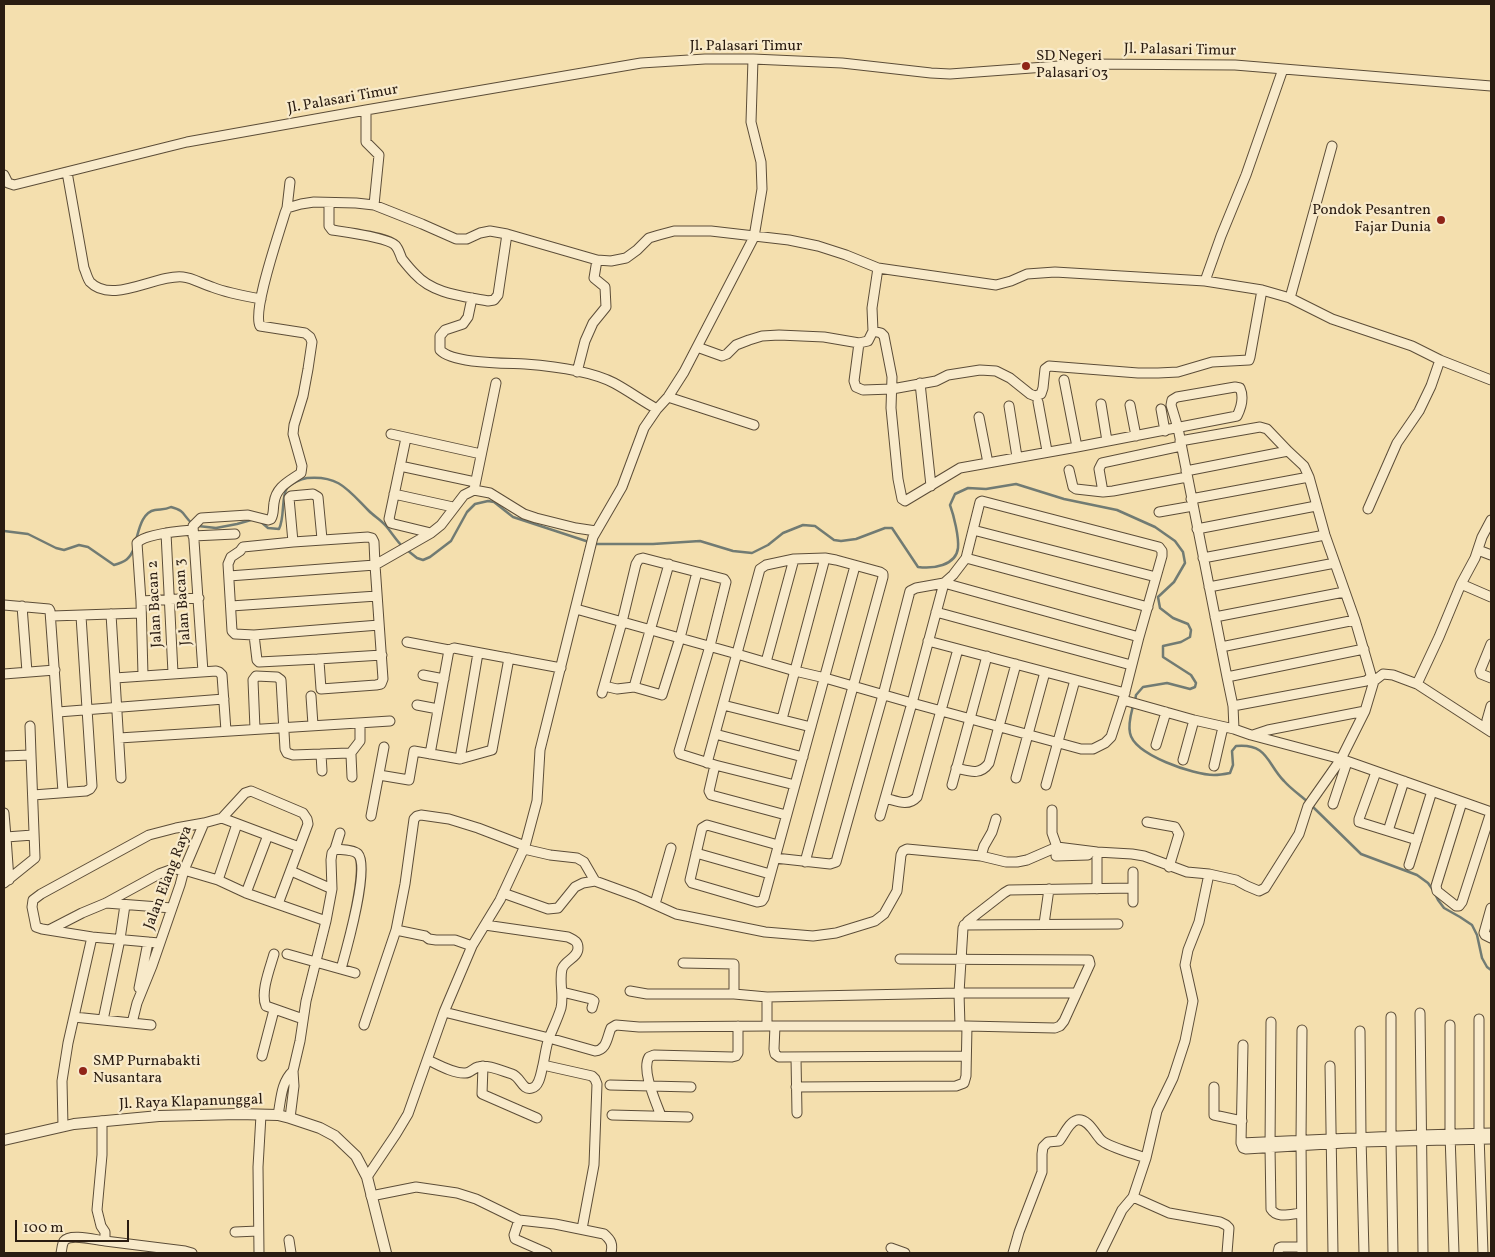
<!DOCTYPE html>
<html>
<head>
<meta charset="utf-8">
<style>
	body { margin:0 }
	#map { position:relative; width:1495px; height:1257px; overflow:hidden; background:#f4dfae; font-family:Vollkorn,serif }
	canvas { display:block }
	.frame { position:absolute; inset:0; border:5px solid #2a1c11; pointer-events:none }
	.scale { position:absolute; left:15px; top:1220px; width:114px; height:22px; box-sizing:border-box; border:2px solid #2a1c11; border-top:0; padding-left:6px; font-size:15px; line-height:18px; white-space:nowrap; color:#2a1c11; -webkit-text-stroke:4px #f8eaca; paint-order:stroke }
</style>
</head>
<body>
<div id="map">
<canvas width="1495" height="1257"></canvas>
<div class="frame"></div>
<div class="scale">100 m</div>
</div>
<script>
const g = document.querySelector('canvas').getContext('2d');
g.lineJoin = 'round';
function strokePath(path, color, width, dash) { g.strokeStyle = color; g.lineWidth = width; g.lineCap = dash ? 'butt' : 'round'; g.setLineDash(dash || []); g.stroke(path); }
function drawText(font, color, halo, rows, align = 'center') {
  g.font = font + ' Vollkorn,serif'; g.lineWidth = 4.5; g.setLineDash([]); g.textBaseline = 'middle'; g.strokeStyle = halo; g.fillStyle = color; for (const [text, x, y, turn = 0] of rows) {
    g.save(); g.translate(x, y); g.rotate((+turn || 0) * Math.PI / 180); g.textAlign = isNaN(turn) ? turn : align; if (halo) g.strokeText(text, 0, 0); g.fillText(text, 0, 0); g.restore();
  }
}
strokePath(new Path2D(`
	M261,522L268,528L279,529C285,517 281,497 287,488C291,483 301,479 307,478C339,475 348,490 369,511C374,516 381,520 386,526C392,533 396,540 403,547
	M198,526L216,528L237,524L251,520
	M4,531L28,534L56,548L64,550L79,545L88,547L114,565C125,562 130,559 134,548
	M136,540C139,530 142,512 155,510C161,509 165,510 171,507C187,511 182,516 193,524
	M407,550L417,558L423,560L430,557L451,541L467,512L475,504L488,501L494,502L513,517L586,541L597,544H653L700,541L733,551L752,553L768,545L783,533L803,525L815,526L834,540L841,541L856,539L885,528H892L918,567C932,569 956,566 958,548C959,537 954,516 950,505L955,494L968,488L986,489L1016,484L1064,499L1117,510L1155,527L1175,541L1183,552L1185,563L1174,582L1158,597L1160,608L1173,618L1188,624L1191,630L1190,637L1181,642L1163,646V657L1191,675L1196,683L1195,687L1190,689L1167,683L1143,687L1136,695L1135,701
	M1133,706C1131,714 1128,724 1130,733C1134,755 1194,775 1214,775C1219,775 1225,774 1230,773L1233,765L1232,751L1236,746C1268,743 1267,764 1284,781C1291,789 1300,795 1308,802
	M1312,806L1361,854L1417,875L1428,883L1433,890L1438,900L1444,908L1460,917L1472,925L1477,935L1482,958L1487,967L1491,970`), '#717b73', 2.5);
const minor = new Path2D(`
	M366,110V142L379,155L374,205
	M67,172L84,268C86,272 87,278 90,282C112,305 156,274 183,277C193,278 202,284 212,287C227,293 244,296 261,299
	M4,175L8,183L14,185L187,142L366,110L641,63L705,59H753L842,63L931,73L950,74L1086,64L1235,65L1491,86
	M329,203V226L332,230C345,232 386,237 395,245C399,249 400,255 402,259C406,264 410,269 415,274C433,294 463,296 488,301L494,300L498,295L507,234
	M287,208L290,182
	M1205,281L1221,236L1246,175L1283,69
	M472,298L468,317L463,324L445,330L440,336V350C453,364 505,363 525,364C551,366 591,371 614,383C629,391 642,401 657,409
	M1290,298L1332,146
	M873,331L881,333L884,336L892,377L891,408L898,479L902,499L905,501L960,468L1077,447L1237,416C1241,408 1244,397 1240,388L1235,387L1177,397L1172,400L1171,405L1178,428L1227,677L1233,706L1234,729
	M859,343L854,381L856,387L863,390L892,389L936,381L948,375L980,370L996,371L1010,378L1030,394L1035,396L1041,394L1043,388L1045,369L1049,366L1138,373H1158L1178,372L1212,362L1249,360L1250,357L1262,290
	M697,347L722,356L727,354L736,345L749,340L762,336L779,335L824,337L859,343L868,341L873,331L872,308L878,268
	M577,372L585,341L593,323L606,307L605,287L594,278L597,260
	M1064,380L1077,447
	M920,383L931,486
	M668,397L754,425
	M1038,402L1047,451
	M1101,404L1107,441
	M1130,405L1136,436
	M1009,406L1017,457
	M1161,409L1165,431
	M979,417L988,463
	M391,434L481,454
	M406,438L389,519L391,523L394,524L431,533
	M1180,441L1260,427L1267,429L1288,451L1304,466L1309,477L1325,535L1355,620L1371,675L1370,678L1366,681L1233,706
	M400,466L475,482
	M1069,470L1073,487L1076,489L1103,492L1113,491L1187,477
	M1186,471L1288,451
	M474,490L496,383
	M1103,492L1099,469L1102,463L1181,446
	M394,494L453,507
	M1191,499L1309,477
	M1368,509L1397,443L1419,411L1431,386L1440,360
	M1159,512L1193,506
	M1197,529L1316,506
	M973,530L980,502L982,501L1159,547L1162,551V556L1139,637
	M166,533L173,673
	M193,536L235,534
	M293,542L289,498L291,496L313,494L318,497L322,539
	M1478,550L1491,555
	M966,558L1148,607
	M1203,558L1325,535
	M229,576L375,565L374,542L372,538L368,537L293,542L243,547L240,551L231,557L228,564L232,631L235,634L254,635L257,660L259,662L318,659L319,661L321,689L376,685L381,684L383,679L375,565L431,533L441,525L464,495L474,490L490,493L524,514L536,518L576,528L596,531
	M1461,584L1491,597
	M1209,587L1335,563
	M141,601L199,598
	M4,605L49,609L50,611L63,792
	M22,606L27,672
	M231,606L377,596
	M576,609L737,654L795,671L825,678L912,703L1081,749H1093L1105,743L1111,737L1123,700L1139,637L944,583L912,703L880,816
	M936,612L1131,665
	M111,614L121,778
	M52,616L141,613
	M1215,617L1344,592
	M254,635L379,625
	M928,641L1125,693
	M407,642L449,650
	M1491,644L1480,671L1481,674L1491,678
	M1221,647L1355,620
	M318,659L382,655
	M766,662L794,559L825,558L836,560L880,572L883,574V577L805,862
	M203,672L193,526L201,518L248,515L268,520L271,519C274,514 273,509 274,503C276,487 288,482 301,473L302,466L293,434L294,425L303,396L308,369L312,342L310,337L305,333L260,326C252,310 279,234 285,213L287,208L301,204L314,202L356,203L374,205L422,224L456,239H467L480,233L490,231L507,234L597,260L611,261L626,258L637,250L649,238L659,235L674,231H711L789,240L818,246L846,255L878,268L996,285L1011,281L1027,274L1055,272L1205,281L1262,290L1290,298L1332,319L1412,346L1440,360L1491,380
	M4,674L55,670
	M143,675L141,601L137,543C145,534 180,531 193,530
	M423,675L444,679
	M1227,677L1364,649
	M115,678L216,671L219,672L222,675L226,731
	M1417,684L1491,732
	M604,686L617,689L634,687L662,695L680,638L697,572
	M634,687L669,564
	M602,693L622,622L636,564L639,559L643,558L724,579L726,582L710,646L679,751L680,754L715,765L709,791L711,795L786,815
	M311,696L313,725
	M1123,700L1194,720L1234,729L1251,735L1341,759L1491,812
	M417,705L438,709
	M723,705L811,727
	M1491,706L1487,720V723L1491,725
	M58,712L224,699
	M782,719L825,558
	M255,729L253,680L256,676L277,677L281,680L285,749L287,753L293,755L349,753L351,755L352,777
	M715,734L803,757
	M1253,735L1268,730L1365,711
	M119,738L390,721
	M1156,745L1166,712
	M321,754L322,771
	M350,754L360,741V723
	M430,754L449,650L454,648L561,668
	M4,756L31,755L30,726
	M460,759L478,653
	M1183,760L1194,720
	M707,763L760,569L766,565L794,559
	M715,765L795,785
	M1214,766L1223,727
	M956,768C969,771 980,776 989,763L1016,664
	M1376,772L1359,819V822L1417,840
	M379,775L409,780L414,751L460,759L492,750L509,658
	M1016,778L1045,672
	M952,785L987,656
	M1046,785L1075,680
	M33,795L86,791L90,789L92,786L81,616
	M885,798C897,801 908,807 917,797L958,649
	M1462,802L1436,886L1437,891L1456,906H1459L1462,902L1491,812
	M1333,804L1347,762
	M1052,810V833L1057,847
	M4,813L6,837L33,835
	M371,816L384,747
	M222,818L299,847
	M1147,822L1175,827L1179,834L1169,867
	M1388,831L1404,781
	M4,837H6L9,880
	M778,845L707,825L702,828L690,880L692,883L757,902L762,901L764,898L855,566
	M335,849C341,850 353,849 358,854C370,867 346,951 341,969
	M524,849L550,855L577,858L584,862L595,881
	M1097,852V889
	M696,853L770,874
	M981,856L984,846L992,832L996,819
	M1056,856L1088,855
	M775,858L830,864L836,862L883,695L910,591L916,588L944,583L953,575L966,558L973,530L1156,577
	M1409,865L1432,791
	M291,871L332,889
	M1133,872V902
	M1209,874L1236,880L1247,886L1259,891L1265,888L1299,834L1308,806L1341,759L1365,711L1374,681L1383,674L1393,675L1417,684L1439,637L1461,584L1475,558L1482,537L1491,520
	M218,880L237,824
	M4,883L35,858L31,755
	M246,893L268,835
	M503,893L548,909L558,908L575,887L583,883L595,881L636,896L676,914L765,932L813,936L836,933L875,921L884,914L897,891L901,855L903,851L907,849L981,856L1006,862H1017L1027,860L1057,847L1097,852L1132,854L1144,856L1187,872L1209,874L1199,922L1188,950L1185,965L1193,1001L1185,1041L1173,1078L1157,1111L1146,1158L1133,1197L1122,1210L1101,1253
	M106,903L172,908
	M655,904L671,848
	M1491,908L1484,933L1485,935L1491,938
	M1044,924L1049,889
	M485,925L568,937C574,940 578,941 578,948C578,958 565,960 562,969C559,982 564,995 561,1008C558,1018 553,1028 549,1038C546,1046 545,1056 543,1065L592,1076L595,1079L597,1084L594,1165L582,1229
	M964,925L1118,924
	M49,930L82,913L106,903L159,874L173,869L184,870L218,880L246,893L326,921
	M396,930L425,936L429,939L436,940H455L472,946
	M159,943L92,937L42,929L36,927L32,907L33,900L41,894L149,835L176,828L204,823L222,818L245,793L251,791L303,813L307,819L308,824L278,904
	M274,954C270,968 260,993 266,1006L303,1019
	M287,954L355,973
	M683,963L734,964V994
	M139,988L148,942
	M630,991L647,994H734L767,997L959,993H1076
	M562,992L591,999L594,1001L592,1008
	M767,997V1026
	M444,1012L549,1038L595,1051C607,1050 607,1037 611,1028L616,1025L639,1027L767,1026H967L1055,1028L1060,1026L1064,1021L1090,964L1089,960L900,959
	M1420,1013L1423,1253
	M74,1017L151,1025
	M1391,1017V1141L1393,1253
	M1479,1019V1134L1483,1253
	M103,1020L120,939L125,905
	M1271,1022L1270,1147L1271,1209C1277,1219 1291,1214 1301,1213
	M132,1023L137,1003L152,966L180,885L184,870L204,823
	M364,1025L396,930L405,884L414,819L417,816L421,815L449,819L478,828L525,846
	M1450,1025V1134L1454,1253
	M775,1026L774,1049L775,1054L779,1057L966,1056
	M960,1026L959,993L963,928L968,921L1004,893L1009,890L1133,888
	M1360,1031L1361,1137L1364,1253
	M262,1056L274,1010
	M796,1058L797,1113
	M428,1060C439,1065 452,1073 464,1073C470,1074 473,1068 478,1067C488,1064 502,1071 512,1074C521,1077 522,1091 532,1088C540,1086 541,1072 543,1065
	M483,1066L482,1094L537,1118
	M1330,1066L1333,1253
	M610,1085L691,1087
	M796,1087L956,1086L964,1083L966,1076L967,1026
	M1214,1087V1115L1242,1121
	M278,1115C281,1100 281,1082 293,1071
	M612,1115L688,1117
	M661,1116C656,1102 641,1070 649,1057L654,1055L732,1057L736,1056L738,1053V1026
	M290,1118L294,1086L293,1071L300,1041L306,1001L326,921L332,889L331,860L332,853L335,849L340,833
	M63,1126L62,1081L68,1043L92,937
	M1491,1133L1421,1135L1241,1143L1243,1148L1246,1149L1361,1142L1491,1139
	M1241,1143L1243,1045
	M367,1177L396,1134L408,1114L444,1012L472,946L500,900L525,846L537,801L540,750L593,537L622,487L644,428L657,409L668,397L684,372L754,237L762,189L761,162L751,122L753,59
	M371,1196L416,1187L457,1193L476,1199L519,1220L555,1224L604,1234C611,1240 613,1244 611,1253
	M1133,1197L1169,1213L1220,1222L1226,1225L1229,1228L1227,1253
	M519,1220L514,1235L515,1239L547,1253
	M235,1232L258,1231
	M289,1240L291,1253
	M105,1241L185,1251L192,1253
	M891,1248L905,1253
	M61,1253C62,1249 62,1244 64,1241C70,1233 96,1240 105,1241V1232L101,1226L97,1210L102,1155V1121
	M259,1253L258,1167L261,1115
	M1013,1253L1019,1232L1042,1172V1154L1043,1147L1048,1142L1059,1141C1064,1135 1069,1122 1077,1120C1088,1118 1095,1134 1101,1140C1108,1147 1135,1154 1146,1158
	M1278,1253L1279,1248L1281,1247H1301
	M1302,1253L1301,1140L1302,1030`);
const tertiary = new Path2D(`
	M4,1140L74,1124L159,1116L238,1114L278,1115L290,1118L320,1128L335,1136L356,1156L367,1177L386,1253`);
strokePath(minor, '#5c4d38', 11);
strokePath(tertiary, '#5c4d38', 12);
strokePath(minor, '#f8eaca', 9);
strokePath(tertiary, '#f8eaca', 10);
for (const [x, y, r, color] of [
	[1026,66,5,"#8f2418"],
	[1441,220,5,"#8f2418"],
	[83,1071,5,"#8f2418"]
]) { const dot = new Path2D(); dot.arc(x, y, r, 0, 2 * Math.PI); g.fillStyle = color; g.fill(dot); strokePath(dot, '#f8eaca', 2); }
drawText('15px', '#2a1c11', '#f8eaca', [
	["Jl. Palasari Timur",746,47],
	["Jl. Palasari Timur",1180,51,1],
	["Jl. Palasari Timur",343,100,-10],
	["Jalan Bacan 3",184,602,-94],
	["Jalan Bacan 2",156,604,-93],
	["Jalan Elang Raya",169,878,-69],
	["Jl. Raya Klapanunggal",191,1103,-2]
]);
drawText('15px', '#2a1c11', '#f8eaca', [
	["SD Negeri",1036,57],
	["Palasari 03",1036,74],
	["Pondok Pesantren",1431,211,"right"],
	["Fajar Dunia",1431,228,"right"],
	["SMP Purnabakti",93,1062],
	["Nusantara",93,1079]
], 'left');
</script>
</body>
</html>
